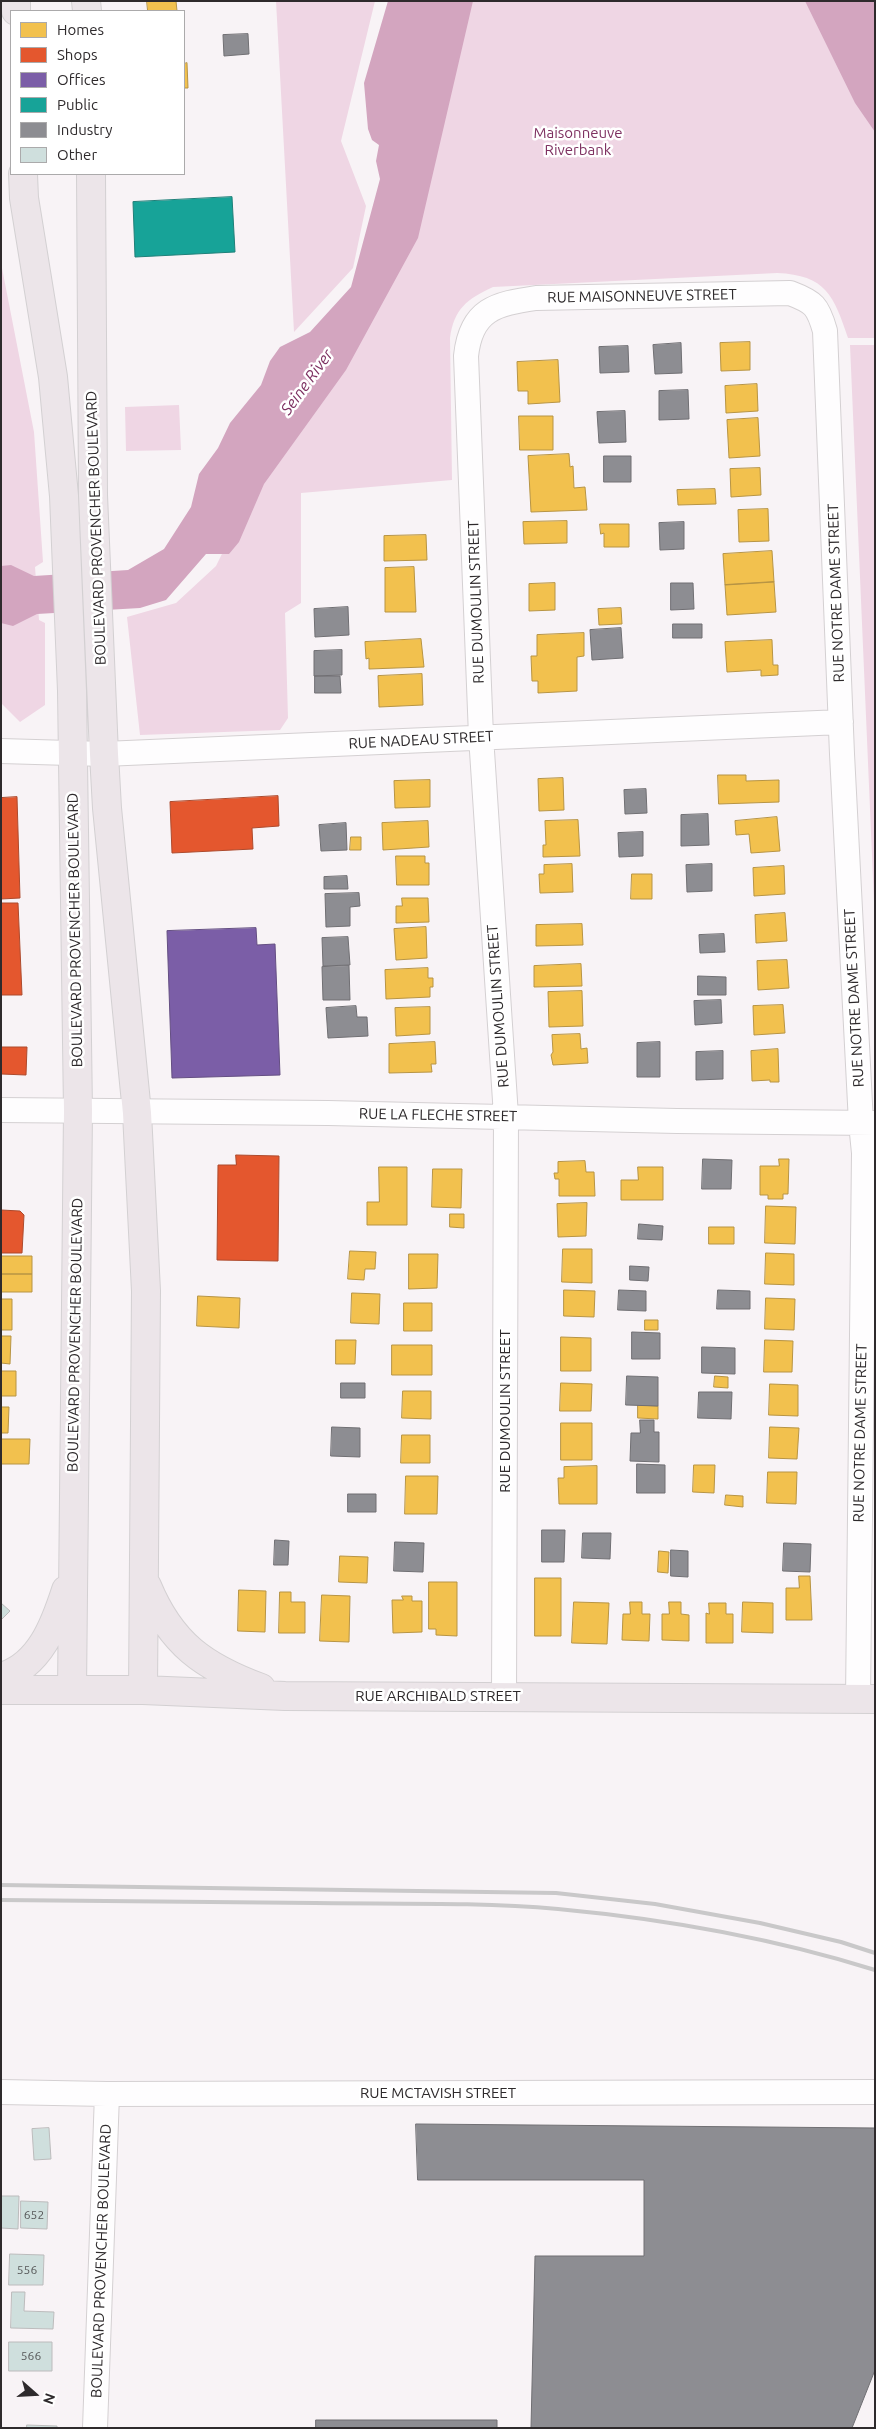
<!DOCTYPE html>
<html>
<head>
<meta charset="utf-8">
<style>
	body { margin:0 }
	#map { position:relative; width:876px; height:2429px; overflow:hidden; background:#f8f3f6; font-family:Ubuntu,sans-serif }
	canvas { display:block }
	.frame { position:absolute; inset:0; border:2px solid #2e2a2c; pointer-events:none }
	.legend { position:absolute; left:10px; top:10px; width:175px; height:165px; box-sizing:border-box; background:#fff; border:1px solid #abaaab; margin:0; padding:6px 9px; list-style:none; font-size:15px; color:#2e2a2c }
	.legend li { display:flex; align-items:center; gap:10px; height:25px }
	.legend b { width:25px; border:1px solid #abaaab }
	.north { position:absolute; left:10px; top:2369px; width:50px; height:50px; -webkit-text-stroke:4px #fff; paint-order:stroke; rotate:109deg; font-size:14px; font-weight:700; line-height:20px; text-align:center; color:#2e2a2c }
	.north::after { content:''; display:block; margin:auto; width:18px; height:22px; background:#2e2a2c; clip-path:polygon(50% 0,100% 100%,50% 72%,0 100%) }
</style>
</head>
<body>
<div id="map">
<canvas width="876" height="2429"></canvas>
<div class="frame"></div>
<ul class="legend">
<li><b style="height:14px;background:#f2c14e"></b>Homes</li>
<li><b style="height:14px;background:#e4572e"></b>Shops</li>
<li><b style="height:14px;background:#7b5ea7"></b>Offices</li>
<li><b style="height:14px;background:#17a398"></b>Public</li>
<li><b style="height:14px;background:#8d8d92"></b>Industry</li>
<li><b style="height:14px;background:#cfdfdd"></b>Other</li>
</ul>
<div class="north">N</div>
</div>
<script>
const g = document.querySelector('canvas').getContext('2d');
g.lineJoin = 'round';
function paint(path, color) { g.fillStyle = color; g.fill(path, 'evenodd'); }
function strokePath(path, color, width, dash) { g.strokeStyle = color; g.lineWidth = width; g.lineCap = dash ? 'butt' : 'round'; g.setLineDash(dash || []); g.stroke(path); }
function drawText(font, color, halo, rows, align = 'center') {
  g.font = font + ' Ubuntu,sans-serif'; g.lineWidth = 5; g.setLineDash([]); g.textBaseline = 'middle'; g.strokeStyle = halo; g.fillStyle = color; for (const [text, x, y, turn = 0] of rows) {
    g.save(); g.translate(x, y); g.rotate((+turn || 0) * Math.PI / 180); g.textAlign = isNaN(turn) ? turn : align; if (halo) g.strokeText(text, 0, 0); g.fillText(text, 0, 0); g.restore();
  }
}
paint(new Path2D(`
	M276,1H375L341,141L366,206L353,268L294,332Z
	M463,1H824L875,109V338H848C834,296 826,275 777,273L493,287C467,299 454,309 450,338L452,480L301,493V603L285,613L288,718L280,730L140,735L127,617L176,603L216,566L253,491L408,231Z
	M1,263L34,432L43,562L35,567L39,620L45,623V705L20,722L1,703Z
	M850,345H875V925Z
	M179,405L181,450L126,451L125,407Z`), '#efd6e4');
paint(new Path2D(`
	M388,1H473L418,238L346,370L264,484L239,542L229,554H206L166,600L140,608L37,614L13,626L1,623V566L11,565L34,576L128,570L164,549L191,507L199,474L218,448L230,423L261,385L270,361L280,347L310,332L351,287L380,179L376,161L379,145L372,140L368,129L364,83Z
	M805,1H875V132L855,103Z`), '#d3a5bf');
const homes = new Path2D(`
	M147,1H176L177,11H148Z
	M187,63L188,88H184V64Z
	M750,342V370L721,371L720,343Z
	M558,360L560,402L528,404V391H518L517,362Z
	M757,384L758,411L726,413L725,386Z
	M519,416H553V450H520Z
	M758,418L760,456L729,458L727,420Z
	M569,454L570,467L573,466L574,488L585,487L587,510L531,512L528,456Z
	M760,468L761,495L731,497L730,469Z
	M715,489L716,504L678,505L677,490Z
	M768,509L769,541L739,542L738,510Z
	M567,521V543L524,544L523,522Z
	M600,524H629V547H604V533L601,534Z
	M426,535L427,560L384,561V536Z
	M772,551L774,582L725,585L723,554Z
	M414,567L416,612H385V568Z
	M774,582L776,612L727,615L725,585Z
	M555,583V610L529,611V584Z
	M621,608L622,624L599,625L598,609Z
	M584,633V656L577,657V691L538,693V681H532L531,656H537V635Z
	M421,639L424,667L369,669V658L366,659L365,642Z
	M772,640L773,665H778V675L761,676V670L727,672L725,642Z
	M422,674L423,705L379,707L378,676Z
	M718,775H746V781L779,780V802L719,804Z
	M563,778L564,810L539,811L538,779Z
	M430,780V807L395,808L394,781Z
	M777,817L780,851L751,853L749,834L736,835L735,821Z
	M578,820L580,856L543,857V845H546L545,821Z
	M428,821L429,847L383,850L382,823Z
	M351,837H361V850H350Z
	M396,856H425V863H429V885H397Z
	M572,864L573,892L540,893L539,874H544V865Z
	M784,866L785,894L754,896L753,868Z
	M632,874H652V899H631Z
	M402,898H428L429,922L396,923V906H402Z
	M785,913L787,941L756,943L755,915Z
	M582,924L583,945L536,946V925Z
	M426,927L427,958L396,960L394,929Z
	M787,960L789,988L758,990L757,961Z
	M581,964L582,986L534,987V966Z
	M428,968V978H433V987H430V997L386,999L385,970Z
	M582,991L583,1026L549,1027L548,992Z
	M783,1005L785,1033L754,1035L753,1006Z
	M430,1007V1034L396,1036L395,1008Z
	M580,1034L581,1049L587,1048L588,1063L553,1065L551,1055L553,1052L552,1035Z
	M435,1042L436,1064H431L432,1072L389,1073V1044Z
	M778,1049L779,1082H770V1080L752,1081L751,1051Z
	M779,1159H789L788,1194H783V1199H768V1195H760V1166H779Z
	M585,1161L586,1172H594L595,1196H559V1179H555L554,1173H558V1162Z
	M379,1167H407V1225H367V1202H379Z
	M638,1167H663V1200H621V1180H638Z
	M433,1169H462L461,1208L432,1207Z
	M587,1203L586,1236L558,1237L557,1204Z
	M766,1206L796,1207L795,1244L765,1243Z
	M450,1214H464V1228L450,1227Z
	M709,1227H734V1244H709Z
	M563,1249H592V1283L562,1282Z
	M350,1251L376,1252L375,1269H365L364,1280L348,1279Z
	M766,1253L794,1254V1285L765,1284Z
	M409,1254H438L437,1288L409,1289Z
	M1,1256H32V1274H1Z
	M1,1274H32V1292H1Z
	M564,1290L595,1291L594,1317L564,1316Z
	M352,1293L380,1294L379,1324L351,1323Z
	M198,1296L240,1298L239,1328L197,1326Z
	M766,1298L795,1299L794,1330L765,1329Z
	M1,1299H12V1330H1Z
	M404,1303H432V1331H404Z
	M645,1320H658V1330H645Z
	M1,1336H11L10,1364L1,1363Z
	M561,1337L591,1338V1371H561Z
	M336,1340H356L355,1364H336Z
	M765,1340L793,1341L792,1372H764Z
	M392,1345H432V1375H392Z
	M1,1371H16V1396H1Z
	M715,1376L728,1377V1388L714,1387Z
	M561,1383L592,1384L591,1411H560Z
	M770,1384L798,1385V1416L769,1415Z
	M403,1391H431V1419L402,1418Z
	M638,1405L658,1406V1419L638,1418Z
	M1,1407H9L8,1433H1Z
	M561,1423H592V1460H561Z
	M770,1427L799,1428L797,1459L769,1458Z
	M402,1435H430V1463H401Z
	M1,1439H30L29,1464H1Z
	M694,1465H715L714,1493L693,1492Z
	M597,1466V1504H559L558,1478H564V1467Z
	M768,1472H797L796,1504L767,1503Z
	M406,1476H438L437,1514H405Z
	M726,1495L743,1496V1507L725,1505Z
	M659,1551L669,1552L668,1573L658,1572Z
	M340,1556L368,1557L367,1583L339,1582Z
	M799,1576H810L812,1620H786V1588H799Z
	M535,1578H561V1636H535Z
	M429,1582H457V1636L436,1635V1629H429Z
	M239,1590L266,1591L265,1632L238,1631Z
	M280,1592H291V1602H305V1633H279Z
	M322,1595L350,1596L349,1642L320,1641Z
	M402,1596H412V1601H422V1632L393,1633L392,1600H403Z
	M574,1602L609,1603L607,1644L572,1643Z
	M630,1602H642V1614H650L649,1641L622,1640L623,1614H630Z
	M669,1602H681V1614L689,1615V1641L662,1640V1614H669Z
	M743,1602L773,1603V1633L742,1632Z
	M709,1603H726V1614H733V1643H706V1613L709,1614Z`);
paint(homes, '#f2c14e');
strokePath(homes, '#b79444', 1);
const shops = new Path2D(`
	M278,796L279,826L252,828L253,849L172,853L170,802Z
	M17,797L20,898L1,899V798Z
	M1,903H18L22,995H1Z
	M1,1047H27L26,1075L1,1074Z
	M236,1155L279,1156L278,1261L217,1260L218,1165H236Z
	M1,1210L20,1211L24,1215L22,1253H1Z`);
paint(shops, '#e4572e');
strokePath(shops, '#ad4a2d', 1);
const offices = new Path2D(`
	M256,928L257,945L275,944L280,1075L172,1078L167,931Z`);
paint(offices, '#7b5ea7');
strokePath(offices, '#644e82', 1);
const public = new Path2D(`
	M232,197L235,252L135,257L133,202Z`);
paint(public, '#17a398');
strokePath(public, '#1e7f78', 1);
const industry = new Path2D(`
	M248,34L249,54L224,56L223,35Z
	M681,343L682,373L655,374L653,345Z
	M628,346L629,372L600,373L599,347Z
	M688,390L689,419L659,420V391Z
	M625,411L626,442L599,443L597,412Z
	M604,456H631V482H604Z
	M684,522V549L660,550L659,523Z
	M671,583H693L694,609L671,610Z
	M348,607L349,635L315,637L314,609Z
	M673,624H702V638H673Z
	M621,628L623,658L592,660L590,630Z
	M342,650V675L314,676V651Z
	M315,676H340L341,693H315Z
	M646,789L647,813L625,814L624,790Z
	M708,814L709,845L681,846V815Z
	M346,823L347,850L321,851L319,825Z
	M643,832V856L619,857L618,833Z
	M712,864V891L687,892L686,865Z
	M347,876L348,889H324V877Z
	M359,893L360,906L350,907V926L326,927L325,894Z
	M724,934L725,952L700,953L699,935Z
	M348,937L350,965L323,966L322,938Z
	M349,966L350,1000H323L322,967Z
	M698,976L726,977V995H698Z
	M721,1000L722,1023L695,1025L694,1001Z
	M356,1006L357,1017H367L368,1036L328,1038L326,1008Z
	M660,1042V1077H637V1043Z
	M723,1051V1079L696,1080V1052Z
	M703,1159L732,1160L731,1189H702Z
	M639,1224L663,1226L662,1240L638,1239Z
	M630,1266L649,1267L648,1281L630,1280Z
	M619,1290L646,1291V1311L618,1310Z
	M718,1290L750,1291V1309H717Z
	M632,1332L660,1333V1359H632Z
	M702,1347L735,1348V1374L702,1373Z
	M627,1376L658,1377V1406L626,1405Z
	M341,1383H365V1398H341Z
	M699,1392H732L731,1419L698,1418Z
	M640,1420H654V1432H659V1462L630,1461L631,1433H640Z
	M332,1427L360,1428V1457L331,1456Z
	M637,1464L665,1465V1493H637Z
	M348,1494H376V1512H348Z
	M542,1530H565L564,1562H542Z
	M583,1533H611L610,1559L582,1558Z
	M275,1540L289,1541L288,1565H274Z
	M395,1542L424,1543L423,1572L394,1571Z
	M784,1543L811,1544L810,1572L783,1571Z
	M671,1550L688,1551V1577L671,1576Z
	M416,2124L875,2128V2370L852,2428H531L535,2256H644V2180H418Z
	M316,2420H497V2428H316Z`);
paint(industry, '#8d8d92');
strokePath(industry, '#706f73', 1);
const building = new Path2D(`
	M1,1603L10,1611L1,1620Z
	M49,2128L51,2159L34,2160L32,2129Z
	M1,2196H19L18,2229L1,2228Z
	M21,2201L48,2202L47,2229L21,2228Z
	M10,2254L44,2255L43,2285H9Z
	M12,2292H25L24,2311L54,2312L53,2329L11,2328Z
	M9,2342H52V2371H9Z
	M27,2425L57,2426V2428H27Z`);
paint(building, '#cfdfdd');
strokePath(building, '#bcbbbc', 1);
const minor = new Path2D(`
	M1,751L104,754L841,722
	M1,1110L328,1113L677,1121L875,1123
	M504,1696L506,1116L481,736L466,356C471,309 496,304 536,298L790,293C814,302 818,306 825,331L842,754L861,1123L864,1153L858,1699
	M1,2092L107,2094L875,2092
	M95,2428L107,2094`);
const major = new Path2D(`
	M16,1V11
	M86,1L87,11
	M23,174L24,198L53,377L64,496L72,691L78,1111L72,1690
	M91,174L93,495L104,754L107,808L137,1113L146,1291L143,1690
	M147,1586C171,1644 204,1667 261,1688
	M1,1677C40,1666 55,1624 66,1590
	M1,1690H143L285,1696L875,1699`);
strokePath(minor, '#d4d0d2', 26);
strokePath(major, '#d3d0d2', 30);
strokePath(minor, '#fefdfe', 24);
strokePath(major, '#ece5e9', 28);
strokePath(new Path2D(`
	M1,1885L556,1893L655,1904L760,1923L841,1942L875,1953
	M1,1900C106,1901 211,1902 315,1903C396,1904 478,1902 558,1909C665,1919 773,1938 875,1970`), '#c9c8c9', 4);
drawText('12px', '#565758', null, [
	["652",34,2215],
	["556",27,2270],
	["566",31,2356]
]);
drawText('15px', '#7e3161', '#fff', [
	["Maisonneuve",578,133],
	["Riverbank",578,150]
]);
drawText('15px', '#2e2a2c', '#fff', [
	["RUE MAISONNEUVE STREET",642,296,-1],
	["BOULEVARD PROVENCHER BOULEVARD",96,528,-92],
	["RUE NOTRE DAME STREET",836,593,-92],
	["RUE DUMOULIN STREET",476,602,-92],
	["RUE NADEAU STREET",421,740,-3],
	["BOULEVARD PROVENCHER BOULEVARD",75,930,-91],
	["RUE NOTRE DAME STREET",854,998,-93],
	["RUE DUMOULIN STREET",498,1006,-94],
	["RUE LA FLECHE STREET",438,1115,1],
	["BOULEVARD PROVENCHER BOULEVARD",75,1335,-89],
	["RUE DUMOULIN STREET",505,1411,-90],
	["RUE NOTRE DAME STREET",860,1433,-89],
	["RUE ARCHIBALD STREET",438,1696],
	["RUE MCTAVISH STREET",438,2093],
	["BOULEVARD PROVENCHER BOULEVARD",101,2261,-88]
]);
drawText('italic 16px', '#7c2f60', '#fff', [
	["Seine River",307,382,-54]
]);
</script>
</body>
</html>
